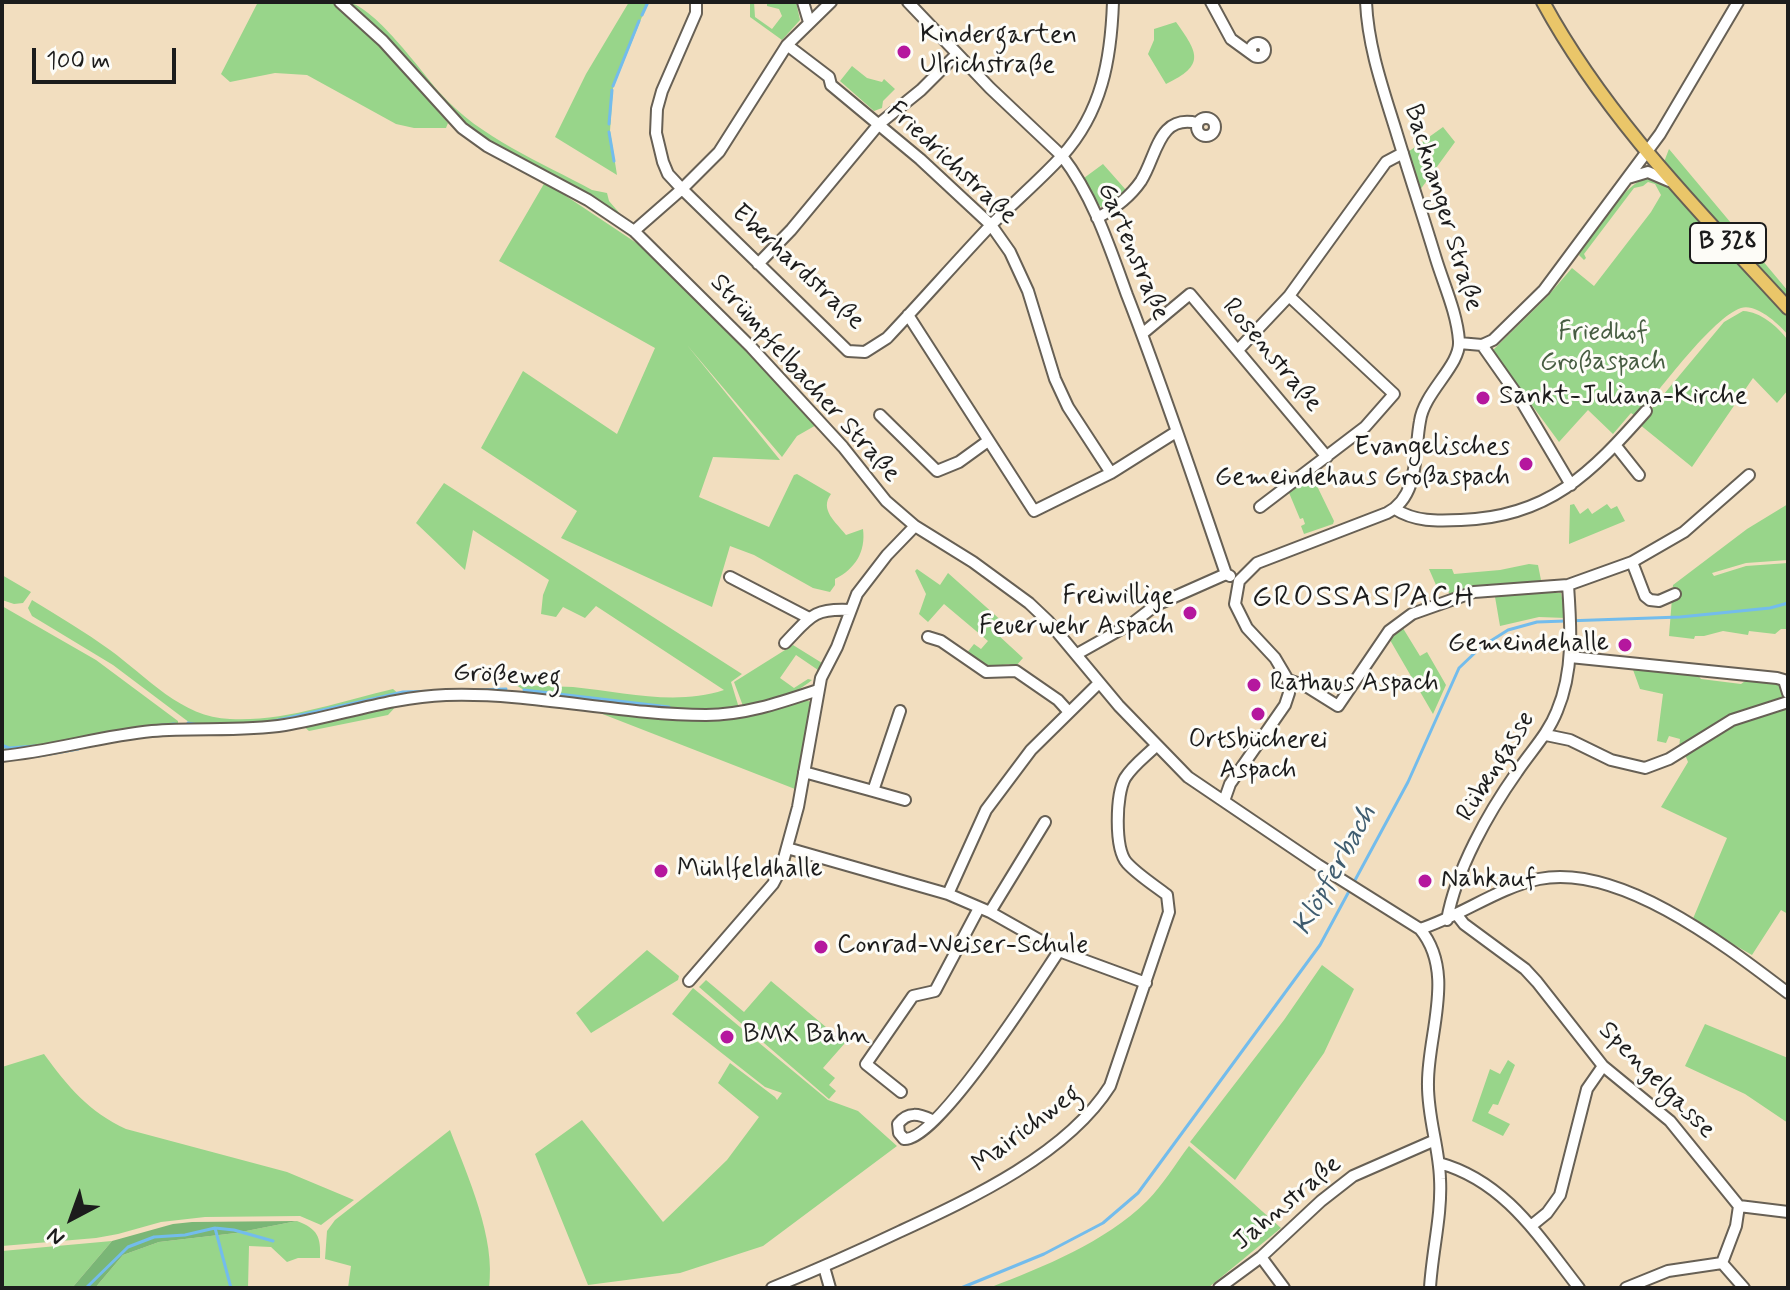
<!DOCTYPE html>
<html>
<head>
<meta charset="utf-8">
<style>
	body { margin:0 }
	#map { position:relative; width:1790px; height:1290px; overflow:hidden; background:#f2debf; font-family:Mynerve,sans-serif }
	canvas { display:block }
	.frame { position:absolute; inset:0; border:4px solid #1c1c1c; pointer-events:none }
	.north { position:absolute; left:32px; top:1178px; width:80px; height:80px; -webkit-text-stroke:6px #fdfcf7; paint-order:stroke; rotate:221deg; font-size:22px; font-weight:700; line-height:32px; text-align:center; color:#1c1c1c }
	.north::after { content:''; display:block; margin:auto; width:28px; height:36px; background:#1c1c1c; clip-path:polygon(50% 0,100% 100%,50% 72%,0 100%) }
	.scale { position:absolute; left:32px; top:48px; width:144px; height:36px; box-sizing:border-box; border:4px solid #1c1c1c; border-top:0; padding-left:10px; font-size:24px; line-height:28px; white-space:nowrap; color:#1c1c1c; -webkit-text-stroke:6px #fdfcf7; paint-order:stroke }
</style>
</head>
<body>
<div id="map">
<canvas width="1790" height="1290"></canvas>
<div class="frame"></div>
<div class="north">N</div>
<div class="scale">100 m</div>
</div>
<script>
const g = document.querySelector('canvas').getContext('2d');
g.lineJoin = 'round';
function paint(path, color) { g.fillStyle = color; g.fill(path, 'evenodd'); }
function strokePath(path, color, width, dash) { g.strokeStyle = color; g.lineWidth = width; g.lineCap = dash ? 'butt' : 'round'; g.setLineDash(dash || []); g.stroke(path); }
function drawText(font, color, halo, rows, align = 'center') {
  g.font = font + ' Mynerve,sans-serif'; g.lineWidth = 6; g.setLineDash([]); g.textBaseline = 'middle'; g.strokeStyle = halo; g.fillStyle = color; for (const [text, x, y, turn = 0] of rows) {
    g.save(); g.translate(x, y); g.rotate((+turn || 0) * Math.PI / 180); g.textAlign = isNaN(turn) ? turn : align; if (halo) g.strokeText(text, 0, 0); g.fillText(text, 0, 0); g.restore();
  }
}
paint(new Path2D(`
	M258,2H331L380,44L448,123L446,128H414L396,124L307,75L275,73L230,82L221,74Z
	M345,2C372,2 422,73 441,94C480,138 541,162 592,190L607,193L609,201L622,216L473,131Z
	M629,2H648L613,88L610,131L617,175L555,137L586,74Z
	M750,2H754L755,17L772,29L782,16L779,9L767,6V2H796L800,20L782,40L750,17Z
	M1176,22C1198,53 1206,65 1166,84L1148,54L1154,40V29Z
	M852,66L867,78L882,82L884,79L895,89L883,101L882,108L874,111L840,81Z
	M1443,127L1455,142L1420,190L1408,152Z
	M1669,149L1788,291V301L1670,171L1664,162Z
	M1103,164L1126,190L1110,204L1101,207L1093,199L1084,178Z
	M1648,178L1660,182L1672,191L1788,317V335C1779,324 1756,303 1741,308C1713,317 1658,392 1637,417L1631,413L1613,434L1588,410L1559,442L1492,351L1547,297L1572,268L1594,286L1651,212L1661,195L1655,184L1648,182L1643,186L1634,188L1584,254L1586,258L1584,260L1579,255C1593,235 1625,181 1648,178Z
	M545,182L653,254L818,424L797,436L782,457L687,345L780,460L713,457L699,497L769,527L794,475L797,474L831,494C819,510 836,522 846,535L863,529C866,552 855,569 835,579V585L830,592L813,588L754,555L730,546L712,607L561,538L577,511L481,448L523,371L617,434L655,348L499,261Z
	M1743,311C1761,312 1777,326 1788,340V390L1777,403L1753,378L1692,467L1639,424L1724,322Z
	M1311,471L1314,478L1320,475L1325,482L1317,486L1334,521L1333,524L1304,534L1301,526L1305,524L1303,518L1300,519L1287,488Z
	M444,483L742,674L731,682L739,708L707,712L587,702L527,692L516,685C535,686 554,686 573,687C624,692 675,706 724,690L596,606L585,618L563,607L556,617L541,614L543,595L549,580L473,530L465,570L416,523Z
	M1574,504L1580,514L1588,508L1592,514L1607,504L1611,509L1617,506L1625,521L1569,544L1570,505Z
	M1788,504V560L1746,563L1712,573L1714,576L1746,566L1788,563V629H1781L1775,634L1749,631L1748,635L1723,631L1704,636H1695L1694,639L1669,636L1673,585L1747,529Z
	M1529,564L1538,565L1542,585L1467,590L1450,595L1447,589L1436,585L1429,569H1452L1454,574L1500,570Z
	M917,569L940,585L948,573L1004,623L997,634L1023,658L1015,667L1009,664L984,668L966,654L974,644L981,649L988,641L944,604L928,622L919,614L926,594L915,571Z
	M2,575L31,592L23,603L14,604L2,600Z
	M1494,591L1561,593L1566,618L1539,617L1500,626Z
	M32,600C58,616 85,632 110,650C146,676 182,718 230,719C284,722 341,701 393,689L400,695L262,725L194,726L113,665L32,616L28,608Z
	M2,606L96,660L178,721V724L8,751L2,747Z
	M1401,625L1420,656L1427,652L1446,685L1433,714L1390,640L1391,633Z
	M793,645L822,663L818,670L796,655L780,678L794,688L808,679L812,680C790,698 771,702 743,706L734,682Z
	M1632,667L1697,674L1701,679L1741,684L1748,679L1775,682L1784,689L1781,702L1723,720L1679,748L1680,739L1669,736L1666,743L1657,741L1663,694L1640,689Z
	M804,700L812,702L795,789L587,708L715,718L770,711Z
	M399,703L388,715L309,731L302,725Z
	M1788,706V914L1781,910L1752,955L1692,921L1727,838L1661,807L1688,762L1684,752L1730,725Z
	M647,950L679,976L678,980L591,1033L576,1013Z
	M1322,965L1354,989L1324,1053L1235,1180L1190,1142L1284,1020Z
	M706,980L744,1012L771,981L845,1043L823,1068L835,1078L829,1085L836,1091L829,1099L699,987Z
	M693,988L828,1100L858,1111L897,1146L763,1246L680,1273L588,1285L535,1154L582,1120L663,1222L727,1160L759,1117L718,1083L730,1063L775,1097L777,1100L782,1093L765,1087L672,1014Z
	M1705,1024L1788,1058V1123L1745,1094L1685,1066Z
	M44,1054C68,1087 89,1112 126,1129L287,1172L354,1200L321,1225L300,1216L205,1217L161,1222L118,1234L96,1238L2,1246V1067Z
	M1508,1060L1515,1065L1498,1105L1493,1104L1488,1113L1510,1124L1503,1136L1472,1121L1490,1069L1500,1074Z
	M450,1130C468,1177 496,1238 489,1288H348L351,1266L325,1259L327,1231L335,1220Z
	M1189,1146L1281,1228L1208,1288H989C1045,1266 1104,1243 1147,1201C1163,1185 1176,1163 1189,1146Z
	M297,1221C318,1229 321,1237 320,1258H298L287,1262L271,1247L249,1246L248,1288H95L123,1255L159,1242L236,1233Z
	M112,1241L72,1288H2V1251Z`), '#98d58a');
paint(new Path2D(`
	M297,1221L236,1233L159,1242L123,1255L95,1288H72L112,1241L173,1224L192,1222Z`), '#7ab676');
strokePath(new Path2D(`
	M642,15L648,2
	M613,86L639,21
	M609,124L612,90
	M609,132L614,161
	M524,690L669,707
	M188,723L198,725
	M265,723L403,692L506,689
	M154,726L174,724
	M4,746L9,748L35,746
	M38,756L78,749
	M215,1228L231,1288
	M86,1288L128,1247L154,1237L185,1235L215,1228L234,1230L273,1241
	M961,1288L1044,1254L1103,1223L1138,1193L1320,945L1408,782L1459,668L1481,647L1508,630L1537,622L1680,617L1770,608L1788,603`), '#73bcec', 3);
const minor = new Path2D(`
	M340,2L383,41L462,128L487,146L588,200L634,231L751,347L843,447L886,501L915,526L973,562L1029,603L1048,621L1119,706L1188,777L1318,865L1420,929C1456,972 1428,1033 1428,1082C1427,1116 1439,1146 1440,1179C1442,1215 1432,1252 1430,1288
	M696,2V13L662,91L657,109L656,133L663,162L668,174L682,189L848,351L865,352L887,338C922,301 956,262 991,225C1014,202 1040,180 1062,156C1102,112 1111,59 1113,2
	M803,2L809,22
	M908,2L990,88L1062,156C1093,196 1110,248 1127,295C1163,387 1194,481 1226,574
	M1211,2L1231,39L1253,55
	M1251 50a7 7 0 1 1 14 0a7 7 0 1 1-14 0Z
	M787,45L829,77L831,85L920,159L991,225L1010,252L1028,291L1055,379L1068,407L1111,473
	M1197 127a9 9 0 1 1 18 0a9 9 0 1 1-18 0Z
	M1628,178L1648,172L1669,181
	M1097,218C1114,209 1130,197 1141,181C1157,156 1158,114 1197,123
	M634,231L682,189L719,152L787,45L831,2
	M758,264L791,230L879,124L921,90L957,54
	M908,315L1034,511L1111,473L1176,432
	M1142,334L1190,294L1327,457
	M1459,343L1482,345L1493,340L1544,290L1660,134L1738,2
	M1482,345L1520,399L1571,485
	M1238,350L1289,296L1386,162L1403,153
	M880,415L937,471L959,462L988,441
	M1616,446L1639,475
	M1260,507L1365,427L1394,394L1289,296
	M1395,509C1415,522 1437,521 1461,520C1549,517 1591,473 1646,411
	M1632,562L1645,596L1650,600L1659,601L1675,594
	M730,577L809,618
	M928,637L941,641L986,672L1016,671L1058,700L1068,711
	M785,643C810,617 813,608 850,610
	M1077,654L1134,622L1156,605L1226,574L1230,576
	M1570,657L1777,678L1784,680L1788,693
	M1288,680L1306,686L1338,706L1389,631L1412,614L1474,592L1568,585L1632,562L1684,532L1749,475
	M1546,735L1570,740L1611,760L1645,768L1669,759L1732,720L1788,702
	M2,756C53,751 101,736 152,731C196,727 241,732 285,725C339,716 391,697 446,695C533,692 619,715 706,715C745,715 782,702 818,690
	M804,772L873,791L900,711
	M873,791L905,800
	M1224,801L1230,784L1285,705L1289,693L1288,680L1275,658L1247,628L1235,604L1239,581L1257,563L1387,513C1420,496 1414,452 1420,421C1424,392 1461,365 1459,341C1457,313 1444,285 1436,259C1423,216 1409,174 1396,131C1383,89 1368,47 1366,2
	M787,848L948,894L990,912L1059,951L1146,983
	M948,894L986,810L1031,750L1099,683
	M990,912L1045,822
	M1457,915L1464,924L1525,969L1537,982L1603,1066L1670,1121L1739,1206L1736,1226L1722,1263L1668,1271L1626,1288
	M1447,920C1456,870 1488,813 1517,772C1531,751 1548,734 1557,711C1574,671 1571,627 1568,585
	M1420,929C1461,916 1497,888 1539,879C1620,863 1726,946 1788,993
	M689,981L773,884L781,869L798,807L821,678L837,647L857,594L887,555L915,526
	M901,1092L866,1064L913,996L935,991L979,908
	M932,1120C919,1114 908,1111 898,1124L899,1133L904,1139C937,1142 1038,982 1059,951
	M1439,1163C1505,1181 1539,1237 1579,1288
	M1739,1206L1788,1212
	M1531,1226L1547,1213L1560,1195L1587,1089L1603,1066
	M1261,1257L1284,1288
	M1722,1263L1744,1288
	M824,1267L830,1288
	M772,1288C816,1270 859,1251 901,1231C972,1198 1067,1154 1110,1086L1169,912L1167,895C1154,885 1138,875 1127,863C1114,848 1116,794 1125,778C1133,765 1146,756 1156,746
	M1219,1288L1261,1257L1321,1201L1353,1176L1433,1141`);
const major = new Path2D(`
	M1543,2C1606,118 1700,212 1788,308`);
strokePath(minor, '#676055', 14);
strokePath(major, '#676055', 16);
strokePath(minor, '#fff', 10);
strokePath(major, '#eac669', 12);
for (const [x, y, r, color] of [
	[904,52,8,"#b5179e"],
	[1483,398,8,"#b5179e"],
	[1526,464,8,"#b5179e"],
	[1190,613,8,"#b5179e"],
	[1625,645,8,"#b5179e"],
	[1254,685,8,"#b5179e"],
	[1258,714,8,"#b5179e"],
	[661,871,8,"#b5179e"],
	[1425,881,8,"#b5179e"],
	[821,947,8,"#b5179e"],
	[727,1037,8,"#b5179e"]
]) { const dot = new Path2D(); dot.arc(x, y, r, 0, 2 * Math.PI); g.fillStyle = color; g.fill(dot); strokePath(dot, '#fdfcf7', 3); }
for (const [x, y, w] of [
	[1728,243,76]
]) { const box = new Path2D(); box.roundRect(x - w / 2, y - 20, w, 40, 6); g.fillStyle = '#fdfcf7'; g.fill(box); strokePath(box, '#1c1c1c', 2); }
drawText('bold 24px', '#1c1c1c', null, [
	["B 328",1728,243]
]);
drawText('26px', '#1c1c1c', '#fdfcf7', [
	["Kindergarten",920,37],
	["Ulrichstraße",920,67],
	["Sankt-Juliana-Kirche",1499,398],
	["Evangelisches",1510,449,"right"],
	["Gemeindehaus Großaspach",1510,479,"right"],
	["Freiwillige",1174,598,"right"],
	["Feuerwehr Aspach",1174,628,"right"],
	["Gemeindehalle",1609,645,"right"],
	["Rathaus Aspach",1270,685],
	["Ortsbücherei",1258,742,"center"],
	["Aspach",1258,772,"center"],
	["Mühlfeldhalle",677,871],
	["Nahkauf",1441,881],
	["Conrad-Weiser-Schule",837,947],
	["BMX Bahn",743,1037]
], 'left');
drawText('26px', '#1c1c1c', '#fdfcf7', [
	["Friedrichstraße",951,164,43],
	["Backnanger Straße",1442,208,73],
	["Gartenstraße",1132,252,67],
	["Eberhardstraße",797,268,43],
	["Rosenstraße",1271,356,50],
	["Strümpfelbacher Straße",804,379,48],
	["Größeweg",507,677,3],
	["Rübengasse",1497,767,-58],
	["Spengelgasse",1656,1081,45],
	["Mairichweg",1027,1130,-37],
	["Jahnstraße",1288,1204,-40]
]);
drawText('26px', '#475d42', '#fdfcf7', [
	["Friedhof",1603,334],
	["Großaspach",1603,364]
]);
drawText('italic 28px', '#3f5c6f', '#fdfcf7', [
	["Klöpferbach",1336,871,-61]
]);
g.letterSpacing = '2px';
drawText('30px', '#1c1c1c', '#fdfcf7', [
	["GROSSASPACH",1364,599]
]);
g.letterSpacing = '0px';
</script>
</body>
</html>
